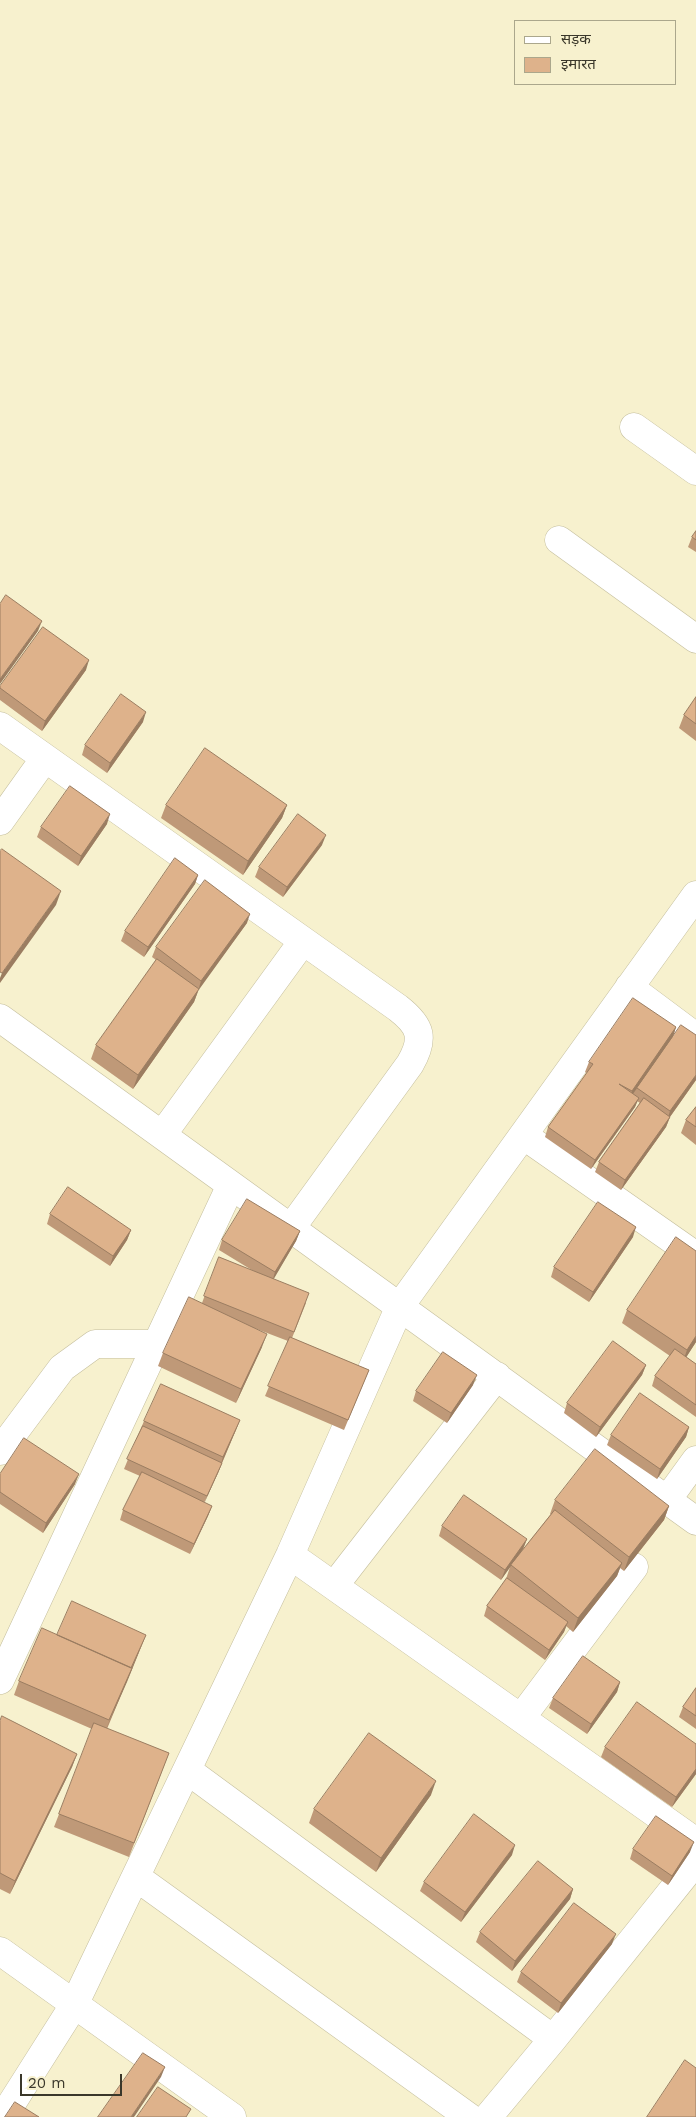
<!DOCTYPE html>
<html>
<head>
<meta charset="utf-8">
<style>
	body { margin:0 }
	#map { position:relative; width:696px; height:2117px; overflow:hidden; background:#f7f1ce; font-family:"Work Sans","Noto Sans Devanagari",sans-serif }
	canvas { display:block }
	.legend { position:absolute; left:514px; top:20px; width:162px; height:65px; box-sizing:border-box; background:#f7f1ce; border:1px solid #aba78c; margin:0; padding:6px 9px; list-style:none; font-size:15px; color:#3a372a }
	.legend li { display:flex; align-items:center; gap:10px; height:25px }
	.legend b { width:25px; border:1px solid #aba78c }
	.scale { position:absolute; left:20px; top:2074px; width:102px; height:22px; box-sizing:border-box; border:2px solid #3a372a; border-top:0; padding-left:6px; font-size:15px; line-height:18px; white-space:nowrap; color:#3a372a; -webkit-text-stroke:4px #f7f1ce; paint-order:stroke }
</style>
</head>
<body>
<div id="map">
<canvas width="696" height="2117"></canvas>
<ul class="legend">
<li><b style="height:6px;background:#fff"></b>सड़क</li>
<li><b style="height:14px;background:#deb28b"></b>इमारत</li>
</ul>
<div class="scale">20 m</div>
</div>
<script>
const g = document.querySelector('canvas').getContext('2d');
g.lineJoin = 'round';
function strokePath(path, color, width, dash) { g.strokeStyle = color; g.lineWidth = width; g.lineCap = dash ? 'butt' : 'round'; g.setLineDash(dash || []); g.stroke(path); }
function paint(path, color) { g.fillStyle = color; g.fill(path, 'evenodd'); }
const minor = new Path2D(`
	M634,427L696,471
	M559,540L696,639
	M0,726L398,1008C421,1026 425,1038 410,1064L291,1228
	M0,821L45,758
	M629,987L696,1037
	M0,1018L696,1521
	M162,1135L303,941
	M523,1135L696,1256
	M0,1451L62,1368L95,1344H157
	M667,1500L696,1460
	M290,1555L696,1842
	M334,1586L497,1376
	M0,1680L231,1185
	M521,1718L634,1567
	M187,1770L553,2039L488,2117
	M136,1877L469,2117
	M0,1951L232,2117
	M553,2039L696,1861
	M3,2117L74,2005L290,1555L400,1306L696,895`);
strokePath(minor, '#c4be9d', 29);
strokePath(minor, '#fff', 28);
paint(new Path2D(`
	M696,531V552L688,547L692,537Z
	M86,670L42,731L0,700V686Z
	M696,697V741L679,728L684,715Z
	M143,722L107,773L82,755L85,745Z
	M166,805H287L282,818L243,875L161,818Z
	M107,824L78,866L37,837L41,827Z
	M322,845L283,897L255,877L259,867Z
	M198,875L195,884L144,957L121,941L125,931Z
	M247,923L199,988L194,1002L133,1089L91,1059L96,1045L156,960L152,957L156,947Z
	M676,1027L673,1036L696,1080L670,1117L666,1127L621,1190L595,1172L599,1162L640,1103L637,1101L635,1107L591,1169L545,1137L548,1127L587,1073L585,1072L589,1062Z
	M696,1107V1145L681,1133L686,1120Z
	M50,1214L131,1230L127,1240L110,1266L47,1224Z
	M300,1231L296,1241L273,1279L306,1303L292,1338L369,1370L344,1430L265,1396L288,1341L254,1328L262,1347L236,1403L158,1366L163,1353L202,1303L219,1257L255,1272L219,1250L222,1240Z
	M633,1237L589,1302L551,1277L554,1267Z
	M696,1251V1342L686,1357L696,1364V1417L652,1386L655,1376L670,1356L622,1323L627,1310Z
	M646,1365L642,1375L596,1437L564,1413L567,1403Z
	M473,1385L447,1423L413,1401L416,1391Z
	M240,1420L218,1473L204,1503L212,1506L208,1516L190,1554L120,1520L123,1510L140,1476L124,1469L144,1421Z
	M689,1427L686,1437L657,1479L607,1445L611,1435Z
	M0,1474L75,1484L43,1533L0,1504Z
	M555,1500L669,1506L664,1520L624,1571L620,1568L617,1576L573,1632L566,1626L564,1632L545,1660L484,1616L487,1606L506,1579L510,1567L501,1580L439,1536L442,1526L527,1539L523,1549L518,1556L551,1514H550Z
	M57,1635H146L107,1729L169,1753L129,1857L54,1827L92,1729L14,1695L19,1681Z
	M620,1682L617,1692L587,1734L549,1708L553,1698Z
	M696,1688V1729L679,1717L683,1707Z
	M0,1721L77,1754L72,1767L10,1894L0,1889Z
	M696,1744V1774L672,1807L601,1757L605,1747Z
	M431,1795L376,1872L309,1823L314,1809Z
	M633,1849L690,1852L668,1885L630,1859Z
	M512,1855L461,1922L420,1891L424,1882Z
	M573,1889L570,1899L512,1971L476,1942L480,1932Z
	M612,1944L558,2013L517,1982L521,1972Z`), '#bf9978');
paint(new Path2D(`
	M42,621L38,631L0,684V679Z
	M89,660L86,670L42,731L45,721Z
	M146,712L143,722L107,773L110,763Z
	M287,805L282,818L243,875L248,861Z
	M110,814L107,824L78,866L81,856Z
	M326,835L322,845L283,897L287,887Z
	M198,875L195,884L144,957L148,947Z
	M61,891L56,905L0,983V978L2,973Z
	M250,914L247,923L198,991L201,981Z
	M199,989L194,1002L133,1089L138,1075Z
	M676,1027L673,1037L628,1101L632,1091Z
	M696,1075V1080L667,1121L670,1111Z
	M639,1098L635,1107L591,1169L595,1160Z
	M670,1117L666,1127L621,1190L625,1180Z
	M636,1227L633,1237L589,1302L593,1292Z
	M131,1230L127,1240L110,1266L113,1256Z
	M300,1231L296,1241L272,1282L275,1272Z
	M267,1334L262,1347L236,1403L241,1389Z
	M696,1336V1342L682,1364L687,1350Z
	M646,1365L642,1375L596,1437L600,1427Z
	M477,1375L473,1385L447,1423L451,1413Z
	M240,1420L236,1430L220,1467L223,1457Z
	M689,1427L686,1437L657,1479L660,1469Z
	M222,1463L218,1473L203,1506L207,1496Z
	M79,1474L75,1484L43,1533L46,1523Z
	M212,1506L208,1516L190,1554L194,1544Z
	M669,1506L664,1520L624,1571L629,1557Z
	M527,1539L523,1549L501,1580L505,1570Z
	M622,1563L617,1576L573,1632L578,1618Z
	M568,1622L564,1632L545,1660L549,1650Z
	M146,1635L127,1682L104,1734L131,1669Z
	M620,1682L617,1692L587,1734L591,1724Z
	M77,1754L72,1767L10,1894L15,1881Z
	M696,1769V1774L672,1807L676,1797Z
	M436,1781L431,1795L376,1872L381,1858Z
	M694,1842L690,1852L668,1885L672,1876Z
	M515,1845L512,1855L461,1922L465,1912Z
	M573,1889L570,1899L512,1971L515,1961Z
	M616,1934L612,1944L558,2013L561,2003Z
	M165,2067L161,2077L134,2117H131Z`), '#9b7d61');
const building = new Path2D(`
	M696,531V540L692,537Z
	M6,595L42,621L0,679V604Z
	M43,627L89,660L45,721L0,688V686Z
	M121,694L146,712L110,763L85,745Z
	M696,697V724L684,715Z
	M205,748L287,805L248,861L166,805Z
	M70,786L110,814L81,856L41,827Z
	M298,814L326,835L287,887L259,867Z
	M2,849L61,891L2,973L0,972V851Z
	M175,858L198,875L148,947L125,931Z
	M205,880L250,914L201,981L156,947Z
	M157,959L199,989L138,1075L96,1045Z
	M633,998L676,1027L632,1091L619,1084L639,1098L595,1160L548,1127L593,1064L589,1062Z
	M681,1025L696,1035V1075L670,1111L637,1088Z
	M644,1098L670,1117L625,1180L599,1162Z
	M696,1107V1127L686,1120Z
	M68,1187L131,1230L113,1256L50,1214Z
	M247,1199L300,1231L275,1272L222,1240Z
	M598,1202L636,1227L593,1292L554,1267Z
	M676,1237L696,1251V1336L687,1350L627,1310Z
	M219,1257L309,1293L294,1332L204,1296Z
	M189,1297L267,1334L241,1389L163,1353Z
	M290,1337L369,1370L348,1420L268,1386Z
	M613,1341L646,1365L600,1427L567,1403Z
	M675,1349L696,1364V1405L655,1376Z
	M443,1352L477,1375L451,1413L416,1391Z
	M161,1384L240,1420L223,1457L144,1421Z
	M640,1393L689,1427L660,1469L611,1435Z
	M143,1426L222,1463L207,1496L127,1459Z
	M24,1438L79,1474L46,1523L0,1492V1474Z
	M595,1449L669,1506L629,1557L555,1500Z
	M142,1472L212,1506L194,1544L123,1510Z
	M464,1495L527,1539L505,1570L442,1526Z
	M555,1510L622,1563L578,1618L511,1565Z
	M507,1578L568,1622L549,1650L487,1606Z
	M72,1601L146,1635L131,1668L57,1635Z
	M42,1628L132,1668L109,1720L19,1681Z
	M583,1656L620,1682L591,1724L553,1698Z
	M696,1688V1716L683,1707Z
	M637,1702L696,1744V1769L676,1797L605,1747Z
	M2,1716L77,1754L15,1881L0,1873V1721Z
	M94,1723L169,1753L134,1843L59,1814Z
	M369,1733L436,1781L381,1858L314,1809Z
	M474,1814L515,1845L465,1912L424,1882Z
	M656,1816L694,1842L672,1876L633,1849Z
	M538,1861L573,1889L515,1961L480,1932Z
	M574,1903L616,1934L561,2003L521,1972Z
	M143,2053L165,2067L131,2117H98Z
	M685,2060L696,2068V2117H647Z
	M158,2087L191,2109L186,2117H137Z
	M15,2102L39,2117H5Z`);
paint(building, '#deb28b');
strokePath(building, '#9b7d61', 1);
</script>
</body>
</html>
